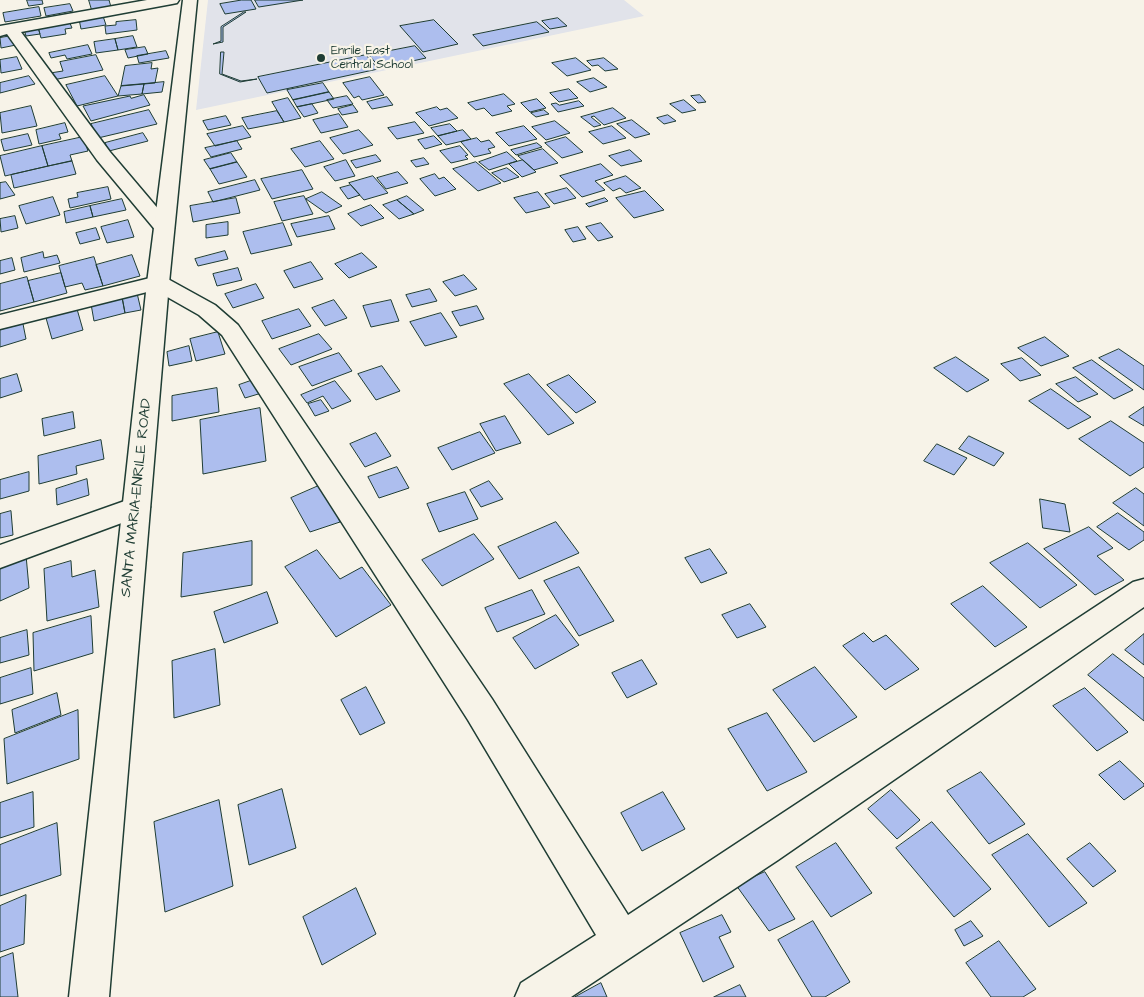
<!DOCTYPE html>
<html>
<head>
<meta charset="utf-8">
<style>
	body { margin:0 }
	canvas { display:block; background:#f7f3e8 }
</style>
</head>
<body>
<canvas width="1144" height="997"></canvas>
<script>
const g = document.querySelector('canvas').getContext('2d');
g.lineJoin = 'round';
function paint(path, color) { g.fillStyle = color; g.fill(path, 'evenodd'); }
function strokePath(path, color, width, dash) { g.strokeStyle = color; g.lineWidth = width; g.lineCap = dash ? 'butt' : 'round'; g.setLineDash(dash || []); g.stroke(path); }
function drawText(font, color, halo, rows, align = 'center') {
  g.font = font + ' "Architects Daughter",sans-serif'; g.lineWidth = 4.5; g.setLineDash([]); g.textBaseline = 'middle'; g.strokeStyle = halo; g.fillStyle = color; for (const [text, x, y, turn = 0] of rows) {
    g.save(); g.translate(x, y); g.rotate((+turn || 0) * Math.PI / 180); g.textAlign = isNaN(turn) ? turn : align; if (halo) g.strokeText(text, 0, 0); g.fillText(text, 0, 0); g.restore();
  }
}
paint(new Path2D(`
	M208,0H624L644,16L196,110Z`), '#e1e3ea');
const building = new Path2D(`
	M27,0H42L43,4L29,6Z
	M89,0H109L111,7L92,10Z
	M242,0H251L256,9L225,14L220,4Z
	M255,0H303L259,7Z
	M70,4L73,11L46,16L44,8Z
	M39,7L41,16L5,22L3,13Z
	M244,12H246L223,27V42L213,44L221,41V27Z
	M103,16L106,25L81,29L79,19Z
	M558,18L567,26L550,29L542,21Z
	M136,20L137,30L106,34L105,26L116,25V22Z
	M434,20L458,44L423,52L400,26Z
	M69,21L72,28L65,29L66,34L41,38L38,27Z
	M537,22L549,32L483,46L473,35Z
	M38,27L40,34L26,36L24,29Z
	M11,36L16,45L1,48L0,38Z
	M133,36L137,47L118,50L115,39Z
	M115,39L118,50L96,53L94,42Z
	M88,45L92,54L67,59L65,55L51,58L49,53Z
	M415,46L426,58L380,68L369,55Z
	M145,47L148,54L128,58L125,50Z
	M166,51L169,58L139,63L137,56Z
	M221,52H224L222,74L241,81L257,79L240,82L220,74Z
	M96,55L103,70L53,80L50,73L63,71L60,62Z
	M366,55L378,69L267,93L258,77Z
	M17,57L22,69L1,73L0,60Z
	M576,58L591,70L567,76L552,63Z
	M604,58L618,69L605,71L598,65L592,66L587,61Z
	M152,63L151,69L158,68L155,83L121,86L125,66Z
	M29,76L35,84L0,93V83Z
	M105,76L118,96L77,106L66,85Z
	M370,77L384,95L362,100L359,96L354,98L343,83Z
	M594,78L607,87L590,92L577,82Z
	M164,82L162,92L142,94L144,84Z
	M323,83L329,92L293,100L287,90Z
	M144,84L142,94L118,96L121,86Z
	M569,89L578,98L559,102L550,93Z
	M329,92L334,99L297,107L293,100Z
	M504,94L515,104L507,106L512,111L492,116L484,108L476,110L468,103Z
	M144,95L150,105L91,121L83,106L130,96L131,98Z
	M700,95L706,102L698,103L691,96Z
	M347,96L353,104L333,108L327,100Z
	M387,97L393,105L372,109L367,102Z
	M288,98L301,118L284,122L272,102Z
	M537,99L546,108L530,112L521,103Z
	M684,100L696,110L682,113L670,104Z
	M579,101L584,106L558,112L551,104L556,103L559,105Z
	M312,104L318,113L304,117L297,107Z
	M353,105L358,112L342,115L338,109Z
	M31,106L37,126L2,133L0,113Z
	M437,107L440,110L447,108L458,118L429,126L416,113Z
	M613,108L626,118L604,125L594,116L591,117L601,125L594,127L581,117Z
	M149,110L157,124L98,138L91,124Z
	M544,110L549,114L536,117L531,113Z
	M277,111L284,122L248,129L242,118Z
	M339,114L348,127L321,133L313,120Z
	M668,115L676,121L664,124L657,118Z
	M226,116L231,125L208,130L203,121Z
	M632,120L650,134L635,138L617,124Z
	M555,121L570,133L546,140L532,127Z
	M415,122L424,133L397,139L388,128Z
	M65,123L68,132L59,134L61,139L39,144L36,130Z
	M450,124L457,131L438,136L431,128Z
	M243,126L251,137L215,146L207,134Z
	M524,126L537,139L509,146L496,133Z
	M612,126L626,138L603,144L589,132Z
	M359,130L373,145L343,154L330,138Z
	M463,130L471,139L446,145L438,136Z
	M143,133L148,141L109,151L105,143Z
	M28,134L32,145L4,151L1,140Z
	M434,136L442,144L425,149L418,140Z
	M83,137L88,151L70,155L72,161L48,166L42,146Z
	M566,137L583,152L562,158L545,143Z
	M477,138L481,142L489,140L495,147L488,149L491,153L474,157L461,142Z
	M237,141L242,149L211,157L205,148Z
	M320,141L334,159L305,167L291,149Z
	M537,143L542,147L516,155L511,150Z
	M42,146L48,166L5,176L0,156Z
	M460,146L468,155L465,156L468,159L451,163L440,151Z
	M543,149L558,163L534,170L518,156Z
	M630,150L642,161L621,166L609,156Z
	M507,152L517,161L489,170L479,162Z
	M231,153L237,162L210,169L204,160Z
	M376,155L381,161L356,168L351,161Z
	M424,158L429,164L416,167L411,161Z
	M346,160L355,176L335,181L324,167Z
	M523,160L534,170L536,172L522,177L509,164Z
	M72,161L76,174L14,188L11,175Z
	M237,162L247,177L219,184L210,169Z
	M476,162L501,183L478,191L453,169Z
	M601,164L613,175L595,181L605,190L582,197L560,176Z
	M507,168L519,177L504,182L492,173Z
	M302,170L313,189L272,199L261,179Z
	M398,172L408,183L386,189L377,178Z
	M435,174L439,179L444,177L456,189L435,196L420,179Z
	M373,176L388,193L364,200L349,183Z
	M626,176L641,188L626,193L620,188L613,191L604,183Z
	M255,180L260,190L213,202L208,192Z
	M6,182L15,195L0,199V183Z
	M351,185L360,195L348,199L340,188Z
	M108,187L111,199L70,208L68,199L78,197L77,193Z
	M567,188L576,198L554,204L545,194Z
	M645,191L664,210L634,218L616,198Z
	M322,192L342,206L326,213L306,199Z
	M538,192L550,207L526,213L514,198Z
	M304,196L313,214L282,221L274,202Z
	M407,196L424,210L414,214L397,200Z
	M53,197L60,215L26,224L19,206Z
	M236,198L240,213L193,222L190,206Z
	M605,198L608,201L589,207L586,204Z
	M122,199L126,210L93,217L90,206Z
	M397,200L414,214L399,219L383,205Z
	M371,205L384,218L361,226L348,214Z
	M90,206L93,217L66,223L64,212Z
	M15,216L18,228L1,232L0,219Z
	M329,216L335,229L297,237L291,224Z
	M128,220L134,237L107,243L101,227Z
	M228,222V235L206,238V225Z
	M283,223L292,245L251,254L243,232Z
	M601,223L613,237L598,241L586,227Z
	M578,227L586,239L573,242L565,230Z
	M96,228L100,239L80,244L76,233Z
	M225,251L228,259L198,266L195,259Z
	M43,252L44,258L57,255L60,263L24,272L21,258Z
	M362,253L377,267L349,278L335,264Z
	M132,255L140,276L103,286L96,265Z
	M94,257L103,286L85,290L82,283L65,287L59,266Z
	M12,258L15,270L0,274V261Z
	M311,262L323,279L294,288L284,271Z
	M238,268L242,280L217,286L213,274Z
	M61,273L67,293L34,302L28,281Z
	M464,275L477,289L455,296L443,282Z
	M27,277L34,302L0,311V284Z
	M256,284L264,298L233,308L225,294Z
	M430,289L437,301L412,307L406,295Z
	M137,293L141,310L125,313L122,297Z
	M122,297L125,313L94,321L91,304Z
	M334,300L347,318L325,326L312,308Z
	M391,300L399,321L371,327L363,306Z
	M477,306L484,319L460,326L452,312Z
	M77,309L83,330L52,339L46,318Z
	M299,309L311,326L272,339L262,321Z
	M441,313L457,337L425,346L410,322Z
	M23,324L26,339L0,347V330Z
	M218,332L225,354L196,361L190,339Z
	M319,334L332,349L291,365L279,349Z
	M1045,337L1069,356L1041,366L1018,348Z
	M189,346L192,361L169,366L167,352Z
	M1119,349L1144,366V390L1099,358Z
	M339,353L352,371L312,386L299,367Z
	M956,357L989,380L967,392L934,368Z
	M1022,358L1041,375L1020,381L1001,364Z
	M1092,360L1133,390L1114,399L1073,368Z
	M382,366L400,391L376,400L358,374Z
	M17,374L22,391L0,398V379Z
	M529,374L574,423L548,435L504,384Z
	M569,375L596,402L576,413L547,385Z
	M1076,377L1098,394L1078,402L1056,384Z
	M259,378L265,392L245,398L239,385Z
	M335,381L351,401L332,409L323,396L307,403L301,395Z
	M217,388L219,412L172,421V396Z
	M1051,389L1091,417L1068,429L1029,401Z
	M321,400L329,411L315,416L308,404Z
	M1144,407V426L1129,417Z
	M260,408L266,461L203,474L200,420Z
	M73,412L75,428L44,436L42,419Z
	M505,416L521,443L496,451L480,424Z
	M1111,421L1144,443V467L1130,476L1079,439Z
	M480,432L495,453L452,470L438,448Z
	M376,433L391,456L365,467L350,444Z
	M969,436L1004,453L994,466L959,449Z
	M101,440L104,459L76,466L77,474L39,484L38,456Z
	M937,444L967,458L954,475L924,461Z
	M397,467L409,488L379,498L368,477Z
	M29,472V491L0,499V480Z
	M87,479L89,495L57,505L56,489Z
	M489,481L503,499L481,507L470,490Z
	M323,484L340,522L310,532L291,498Z
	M1136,488L1144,494V526L1113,503Z
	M465,492L478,519L439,532L427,504Z
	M1040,499L1065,504L1070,532L1043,528Z
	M11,511L13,535L0,538V514Z
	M1118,513L1144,532V540L1129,550L1097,527Z
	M556,522L579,553L519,579L498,547Z
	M1089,527L1113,548L1097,556L1124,580L1095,595L1044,549Z
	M474,534L494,559L442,586L422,560Z
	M252,541V585L181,597L183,553Z
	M1028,543L1077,585L1040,608L990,563Z
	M710,549L727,573L701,583L685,558Z
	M317,550L340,579L362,567L391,605L336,637L285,567Z
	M26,555L29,588L0,601V564Z
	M71,561L72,577L95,570L99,607L47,621L44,569Z
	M579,567L614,621L579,636L544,581Z
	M983,586L1027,627L995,647L951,604Z
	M532,590L545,614L497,632L485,608Z
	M267,592L278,623L224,643L214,612Z
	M750,604L766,627L737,638L722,615Z
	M556,615L579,645L535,669L513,638Z
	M91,616L93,653L34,671L33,633Z
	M27,630L29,655L0,663V638Z
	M864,633L873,642L886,635L919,669L885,690L843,646Z
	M1144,634V665L1125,650Z
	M215,649L220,705L174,718L172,661Z
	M1113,654L1144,678V721L1088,675Z
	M642,660L657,684L627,698L612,673Z
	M815,667L857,717L814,742L773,690Z
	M31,668L33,694L0,704V678Z
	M366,687L385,723L360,735L341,700Z
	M1085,688L1128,732L1097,751L1053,706Z
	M57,693L61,715L15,733L12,710Z
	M78,710L79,759L7,784L4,739Z
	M767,713L807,772L767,791L728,729Z
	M1120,761L1144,784V786L1124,800L1099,775Z
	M981,772L1025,824L989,844L947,791Z
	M282,789L296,848L249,865L238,805Z
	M891,790L920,820L897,839L868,809Z
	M33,792L34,827L0,838V803Z
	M663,792L685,829L642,851L621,813Z
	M219,800L233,886L165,912L154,822Z
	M932,822L991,889L954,917L896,848Z
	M57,823L61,875L0,896V845Z
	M1028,834L1087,903L1049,927L992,855Z
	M836,843L872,893L831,917L796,867Z
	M1090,843L1116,871L1093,887L1067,859Z
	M765,872L795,919L769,931L736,885Z
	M356,888L376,934L322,965L303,917Z
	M26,895L24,944L0,952V906Z
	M722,915L731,932L719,937L734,967L703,982L680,933Z
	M813,921L850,982L825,997H812L778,940Z
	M971,921L983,936L964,946L955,930Z
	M999,941L1036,989L1023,997H991L966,963Z
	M13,953L18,997H0V958Z
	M601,983L607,997H575Z
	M740,985L746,997H714Z`);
paint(building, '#adbeee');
strokePath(building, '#1f3d34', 1);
const minor = new Path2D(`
	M147,0H179L177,3L172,4L21,32L110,152L171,224L174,228L171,232L164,234L157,232L97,160L7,34L0,36V26Z
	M158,276L166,278L215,305L238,325L492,699L628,915L1133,582L1144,579V607L778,860L571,997H515L521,983L596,935L468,720L222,335L199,315L155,290L0,329V315Z
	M136,497L146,500L150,507L146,514L0,568V545Z`);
const secondary = new Path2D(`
	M183,0H197L169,283L109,997H69L147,283Z`);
strokePath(minor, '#1f3d34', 3);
strokePath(secondary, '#1f3d34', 3);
paint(minor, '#f7f3e8');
paint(secondary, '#f7f3e8');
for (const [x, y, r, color] of [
	[321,58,5,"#1f3d34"]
]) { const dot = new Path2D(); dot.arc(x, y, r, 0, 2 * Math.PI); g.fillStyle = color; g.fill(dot); strokePath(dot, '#f7f3e8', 2); }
drawText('12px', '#1f3d34', '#f7f3e8', [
	["Enrile East",331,51],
	["Central School",331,65]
], 'left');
drawText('15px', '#1f3d34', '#f7f3e8', [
	["SANTA MARIA-ENRILE ROAD",137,498,-84]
]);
</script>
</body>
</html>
